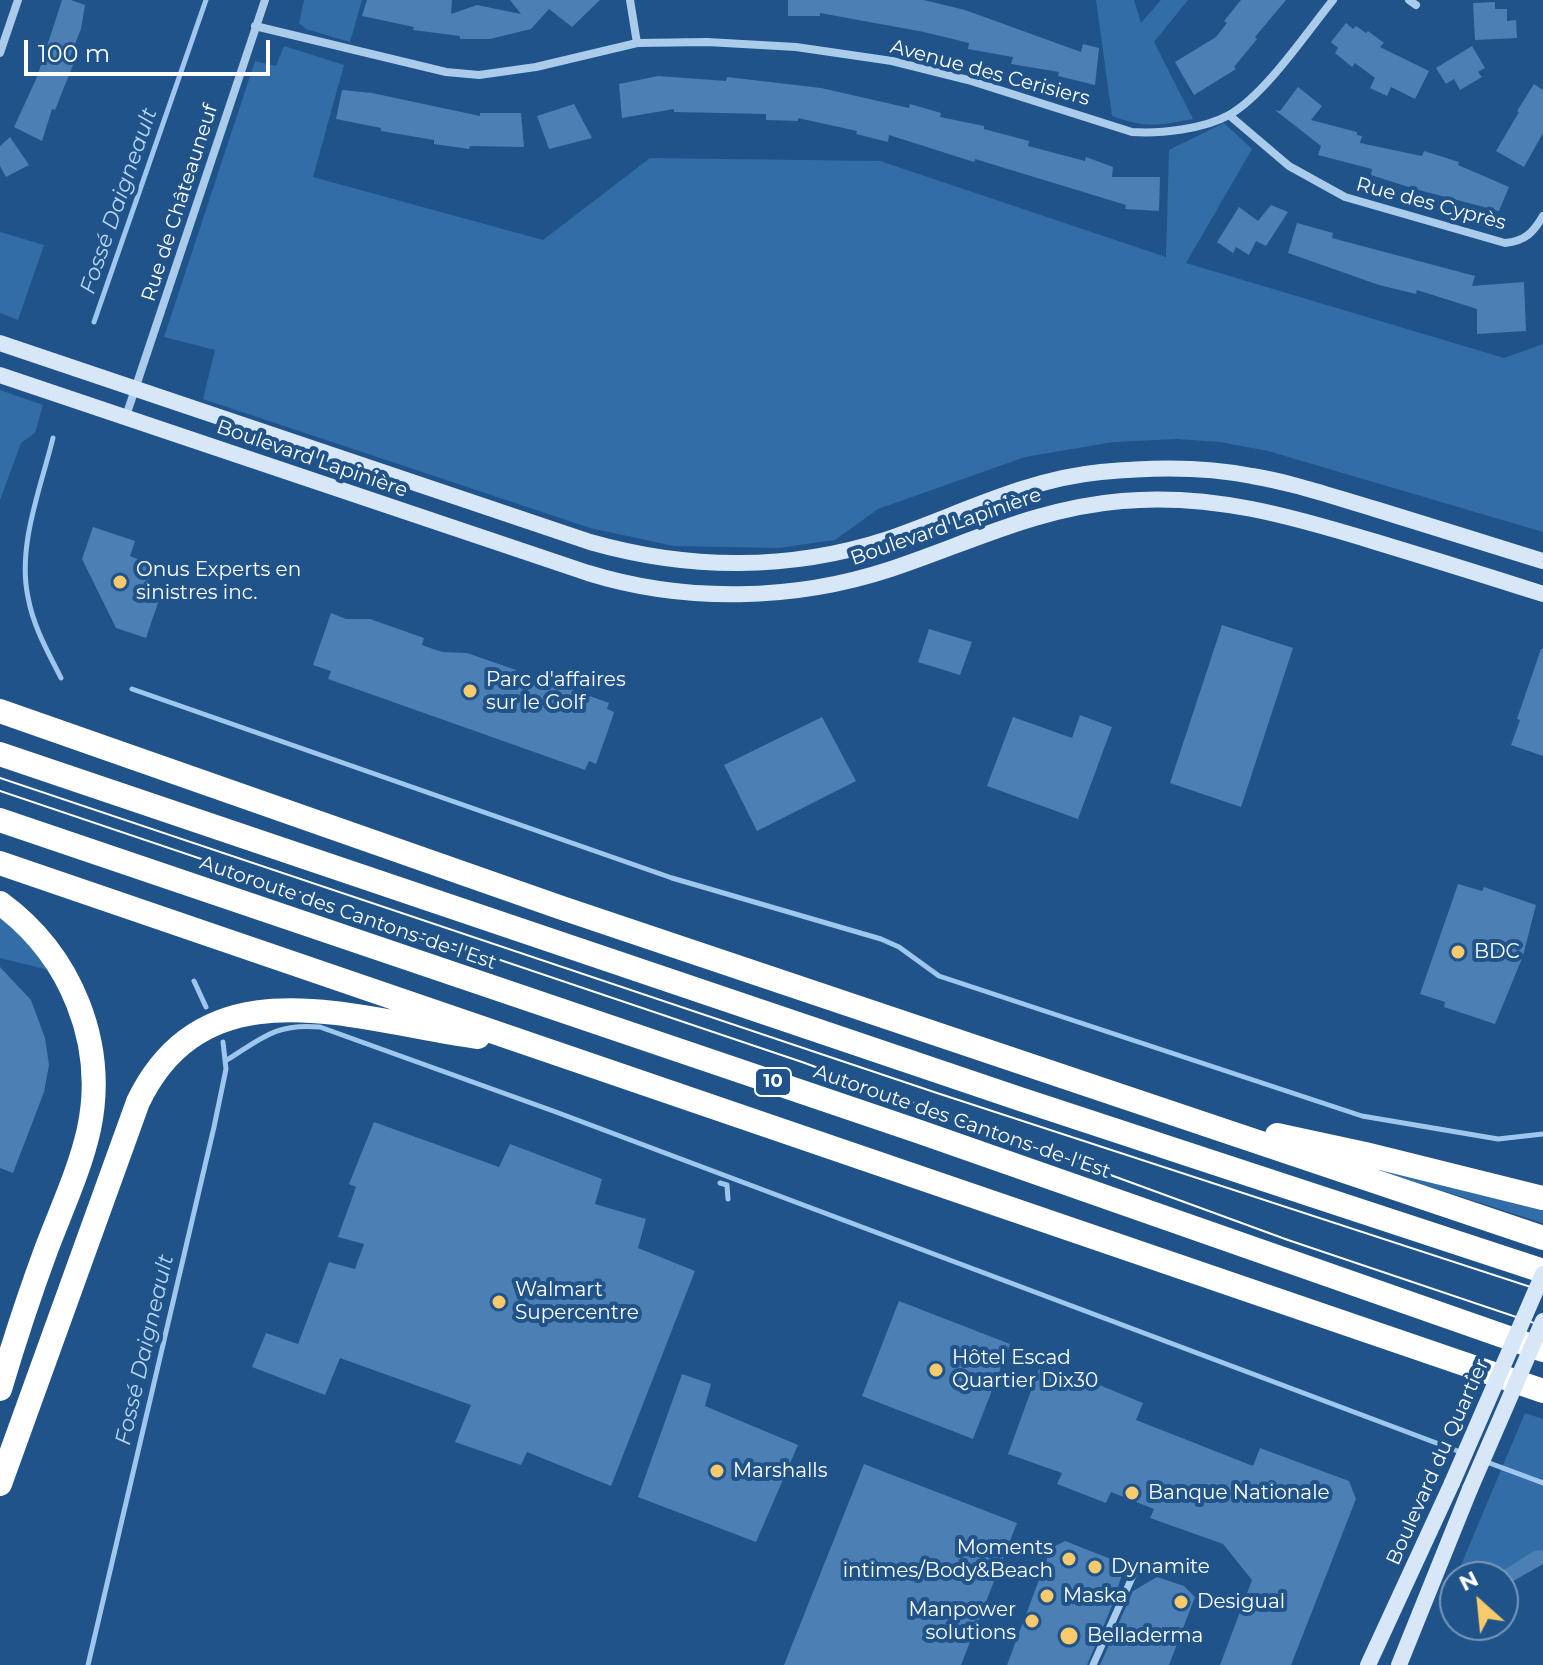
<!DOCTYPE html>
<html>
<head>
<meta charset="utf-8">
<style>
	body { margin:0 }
	#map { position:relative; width:1543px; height:1665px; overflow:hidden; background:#1f538a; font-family:Montserrat,sans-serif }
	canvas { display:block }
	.north { position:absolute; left:1439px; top:1561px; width:80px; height:80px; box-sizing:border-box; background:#1f538a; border:2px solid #7998b9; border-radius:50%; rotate:333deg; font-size:22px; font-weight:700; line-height:32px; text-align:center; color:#fff }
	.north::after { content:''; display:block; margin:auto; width:28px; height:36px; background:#f9ca6b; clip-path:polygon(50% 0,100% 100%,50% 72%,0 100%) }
	.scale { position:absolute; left:24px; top:40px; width:246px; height:36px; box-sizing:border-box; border:4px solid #fff; border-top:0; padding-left:10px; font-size:24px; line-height:28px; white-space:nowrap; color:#fff; -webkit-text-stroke:6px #1f538a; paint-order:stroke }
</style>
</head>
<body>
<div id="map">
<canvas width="1543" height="1665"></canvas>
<div class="north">N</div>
<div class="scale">100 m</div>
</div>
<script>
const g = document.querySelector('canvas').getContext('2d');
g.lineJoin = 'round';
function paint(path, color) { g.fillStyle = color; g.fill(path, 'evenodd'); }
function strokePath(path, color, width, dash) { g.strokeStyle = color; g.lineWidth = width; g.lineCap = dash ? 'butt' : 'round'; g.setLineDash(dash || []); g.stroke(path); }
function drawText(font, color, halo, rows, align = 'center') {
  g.font = font + ' Montserrat,sans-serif'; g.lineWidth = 8; g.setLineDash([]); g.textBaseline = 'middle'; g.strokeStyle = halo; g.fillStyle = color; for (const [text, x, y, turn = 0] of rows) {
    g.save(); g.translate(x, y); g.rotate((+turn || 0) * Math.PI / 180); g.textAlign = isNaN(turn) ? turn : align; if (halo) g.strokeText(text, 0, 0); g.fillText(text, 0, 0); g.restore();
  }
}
paint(new Path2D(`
	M304,0H362L350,42L306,29L299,23Z
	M1096,0H1134L1141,23L1161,0H1188L1154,42L1193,119C1157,125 1148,129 1112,116Z
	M284,46L344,65L313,177L543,240L650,158L880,161L1166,257L1169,150L1224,123L1252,149L1186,263L1504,358L1543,344V532L1268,451L1220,442L1177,439L1113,442L1025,457L878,509L835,540L779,548L674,546L590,528L203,399L215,350L164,337L255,61L276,66Z
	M0,232L44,245L18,320L0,313Z
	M0,390L43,405L35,433L21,443L0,500Z
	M0,917L18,931L49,970L0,958Z
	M1328,1154L1543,1208V1223Z
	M1525,1413L1543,1419V1550L1496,1577H1456Z`), '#336da7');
strokePath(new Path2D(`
	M94,322L206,0
	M53,438C41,487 17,546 28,597C33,626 48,652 61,678
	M132,689L672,878L881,939L899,947L939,976L1362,1116L1498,1139L1543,1134
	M194,981L206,1007
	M227,1060C262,1038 276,1023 320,1027L556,1112L1463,1453
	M720,1183L727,1185L728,1199
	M1484,1461L1543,1483
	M88,1665L214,1127L226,1069L223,1042`), '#9fc6ed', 5);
paint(new Path2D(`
	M62,0H71L85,5L81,29L69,59L75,60L55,110L52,109L42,141L14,127L37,77Z
	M367,0H452L451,14L477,5L521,14L510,0H600L572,27L549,9L531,29L490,39H460V36L413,30L414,27L362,16Z
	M788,0H924L965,10L1081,52L1083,44L1099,48L1095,85L1058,76L1059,72L1011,64L1013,57L968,49L969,43L924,32L820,13V16H788Z
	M1241,0H1286L1255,37L1257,39L1234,67L1236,69L1194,95L1175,62L1216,37L1227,23L1224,21Z
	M1495,2V9H1507V21L1516,20L1517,38L1475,40L1473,3Z
	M1346,23L1353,29L1356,26L1366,33L1368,31L1384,43L1380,47L1429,71L1415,99L1391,87L1387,96L1370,88L1375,78L1355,63L1352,67L1335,53L1338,48L1331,42Z
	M1472,46L1485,68L1478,72L1482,77L1460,90L1454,79L1446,84L1436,68Z
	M658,76L726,81L727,77L821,88L909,108L910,104L941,113L940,117L984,126V129L1029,141L1028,146L1085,161L1086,157L1113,167L1112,177H1160L1159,211L1125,209L1126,205L975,159L974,162L889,135L888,142L856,134L857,131L798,118V121L766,120V114L674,112V109L622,118L619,84Z
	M1534,84L1543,90V133L1524,167L1496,151L1519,112L1517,111Z
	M1298,87L1322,106L1311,120L1357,132V135L1362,136L1360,143L1422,156L1424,151L1459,162L1458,165L1509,187L1499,211L1415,189L1371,175L1372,169L1318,155L1321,146L1275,110L1280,111Z
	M342,90L372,93L480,116V113H521L524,147L470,146L469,149L434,144V140L381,131V128L336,119Z
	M574,104L592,138L549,149L537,116Z
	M10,137L29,165L6,177L0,166V146Z
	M1271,205L1288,212L1266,246L1256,241L1249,255L1236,247L1233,253L1217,242L1239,207L1258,221Z
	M1297,223L1333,233L1332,238L1475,276L1472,286L1524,282L1526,331L1477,334V309L1417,290L1416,294L1379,285L1288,253Z
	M93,527L135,541L130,556L149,564L152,571L146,589L161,594L146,638L116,628L82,559Z
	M331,613L346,619H370L424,638L422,645L433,649L443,652L467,653L516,670L514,677L536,685H559L609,703L607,709L614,712L612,719L596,764L589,761L585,770L328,679L331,671L313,665Z
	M1222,625L1293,648L1241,807L1170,783Z
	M929,629L972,642L960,675L918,662Z
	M1541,649H1543V756L1511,745L1520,720L1517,719Z
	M1080,715L1112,727L1078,819L987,786L1013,717L1072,738Z
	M822,717L856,781L757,831L724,765Z
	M1458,884L1482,891L1484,887L1536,905L1523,956L1495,1024L1444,1007L1445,1002L1420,994Z
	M0,967L31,1000L45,1038L49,1065L44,1092L13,1173L0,1168Z
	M374,1122L499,1167L510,1144L602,1179L595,1204L646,1219L638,1248L695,1271L611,1486L527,1452L521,1465L455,1442L471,1405L340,1358L325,1395L252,1367L266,1333L298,1344L329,1262L355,1269L364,1244L338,1237L356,1187L349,1184Z
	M899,1301L1010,1344L973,1439L862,1396Z
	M1039,1369L1089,1388L1092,1382L1143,1403L1136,1420L1253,1466L1260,1448L1349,1481L1356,1499L1291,1665H1220L1252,1580L1223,1544L1150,1518L1154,1509L1111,1492L1106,1503L1057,1484L1062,1473L1008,1454Z
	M682,1374L711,1384L705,1406L798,1445L756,1542L638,1497Z
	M864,1464L1017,1523L961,1665H784Z
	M1065,1541L1116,1561L1122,1574L1114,1601L1087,1665H1007L1051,1548Z
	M1543,1550V1564L1503,1587V1577H1493L1534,1551Z
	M1157,1577L1184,1586L1195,1597L1169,1665H1100L1133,1591Z`), '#4c7fb3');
strokePath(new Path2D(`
	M1093,1665L1138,1564`), '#abcbeb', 7);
strokePath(new Path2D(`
	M630,0L637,43
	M1409,0L1416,5
	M255,26L446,72L479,75L536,67L637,43L707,42L796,47L892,61L968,80L1132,132C1160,134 1204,129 1229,115C1265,95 1307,32 1333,0
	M0,53L18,0
	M1229,115L1289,166L1345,197L1505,243C1525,241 1533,233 1543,216
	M126,416L265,0`), '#abcbeb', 8);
strokePath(new Path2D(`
	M0,343L590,542C688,570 790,571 888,539C958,515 1026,479 1101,472C1151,467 1203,466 1252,476C1294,483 1334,497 1375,509C1431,526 1487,544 1543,561
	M0,375L588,573C685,603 794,601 891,569C969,543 1037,508 1122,501C1211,493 1291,516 1376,542C1432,559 1487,576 1543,594
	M1368,1665L1452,1483
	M1399,1665L1470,1489`), '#d7e7f8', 16);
strokePath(new Path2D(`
	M0,711L562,908L1543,1238
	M0,754L1020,1099L1543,1271
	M0,820L920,1132L1543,1350
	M0,863L1543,1391
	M0,903C71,955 107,1043 89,1129C80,1170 61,1210 46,1250C29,1296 14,1342 0,1389
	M1277,1135L1365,1154L1543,1198
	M0,1484L138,1102C206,960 358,1021 478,1037`), '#fff', 24);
strokePath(new Path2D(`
	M0,778L937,1093L1543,1291
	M0,791L802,1062L1288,1240L1543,1326`), '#fff', 2);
strokePath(new Path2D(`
	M1452,1483L1543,1274
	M1470,1489L1543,1321`), '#d7e7f8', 16);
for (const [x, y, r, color] of [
	[120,582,8,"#f9ca6b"],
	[470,691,8,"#f9ca6b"],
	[1458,952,8,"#f9ca6b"],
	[499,1302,8,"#f9ca6b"],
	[936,1370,8,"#f9ca6b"],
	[717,1471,8,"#f9ca6b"],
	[1132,1493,8,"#f9ca6b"],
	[1069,1559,8,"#f9ca6b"],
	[1095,1567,8,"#f9ca6b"],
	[1047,1596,8,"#f9ca6b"],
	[1181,1602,8,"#f9ca6b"],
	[1032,1621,8,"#f9ca6b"],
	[1069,1636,10,"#f9ca6b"]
]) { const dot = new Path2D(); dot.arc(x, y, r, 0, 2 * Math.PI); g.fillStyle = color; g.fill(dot); strokePath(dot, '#1f538a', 3); }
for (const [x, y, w] of [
	[773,1082,36]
]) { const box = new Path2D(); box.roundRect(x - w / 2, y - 14, w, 28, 6); g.fillStyle = '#1f538a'; g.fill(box); strokePath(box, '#fff', 2); }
drawText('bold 18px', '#fff', null, [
	["10",773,1082]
]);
drawText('20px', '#fff', '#1f538a', [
	["Avenue des Cerisiers",990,73,15],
	["Rue de Châteauneuf",180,203,-72],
	["Rue des Cyprès",1431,204,15],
	["Boulevard Lapinière",312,459,19],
	["Boulevard Lapinière",946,527,-19],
	["Autoroute des Cantons-de-l'Est",348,913,19],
	["Autoroute des Cantons-de-l'Est",962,1122,19],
	["Boulevard du Quartier",1438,1462,-66]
]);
drawText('20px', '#fff', '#1f538a', [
	["Onus Experts en",136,570],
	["sinistres inc.",136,593],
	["Parc d'affaires",486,680],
	["sur le Golf",486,703],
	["BDC",1474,952],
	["Walmart",515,1290],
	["Supercentre",515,1313],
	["Hôtel Escad",952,1358],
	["Quartier Dix30",952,1381],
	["Marshalls",733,1471],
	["Banque Nationale",1148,1493],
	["Moments",1053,1548,"right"],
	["intimes/Body&Beach",1053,1571,"right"],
	["Dynamite",1111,1567],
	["Maska",1063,1596],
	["Desigual",1197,1602],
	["Manpower",1016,1610,"right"],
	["solutions",1016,1633,"right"],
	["Belladerma",1087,1636]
], 'left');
drawText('italic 22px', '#b7d5f2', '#1f538a', [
	["Fossé Daigneault",119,201,-71],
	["Fossé Daigneault",145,1350,-77]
]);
</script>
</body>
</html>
